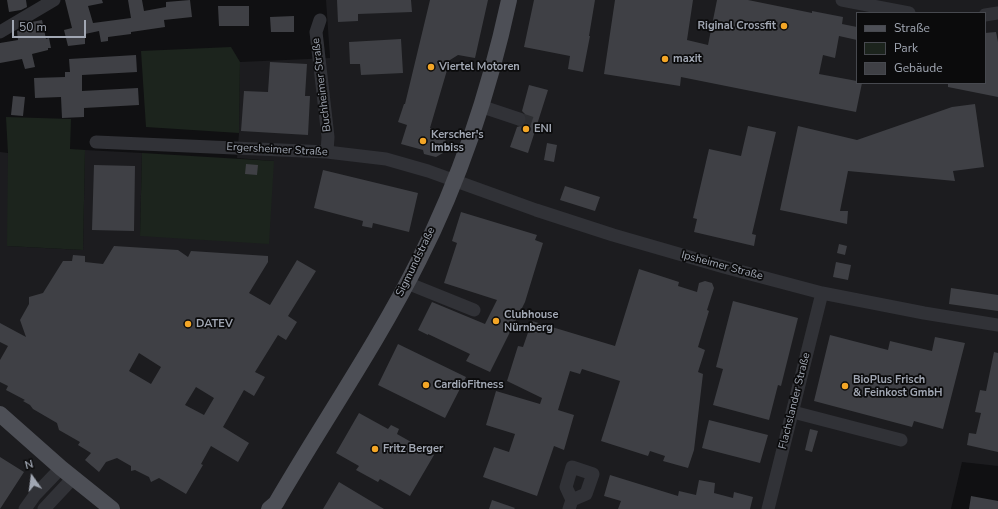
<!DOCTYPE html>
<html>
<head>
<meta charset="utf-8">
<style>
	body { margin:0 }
	#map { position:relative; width:998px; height:509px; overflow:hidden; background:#101012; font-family:"Nunito Sans",sans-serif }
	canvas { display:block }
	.legend { position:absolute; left:856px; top:12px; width:130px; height:72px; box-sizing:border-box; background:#0b0b0c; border:1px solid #47494f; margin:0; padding:5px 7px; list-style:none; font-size:12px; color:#a1a7b3 }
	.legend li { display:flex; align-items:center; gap:8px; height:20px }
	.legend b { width:20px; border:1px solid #47494f }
	.north { position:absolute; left:12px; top:457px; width:40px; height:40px; -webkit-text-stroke:3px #0b0b0c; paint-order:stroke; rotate:346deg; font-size:11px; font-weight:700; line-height:16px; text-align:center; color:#a1a7b3 }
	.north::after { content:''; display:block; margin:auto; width:14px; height:18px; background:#a1a7b3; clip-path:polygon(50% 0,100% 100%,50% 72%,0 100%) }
	.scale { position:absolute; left:12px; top:20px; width:74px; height:18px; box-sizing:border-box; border:2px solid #a1a7b3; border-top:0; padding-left:5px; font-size:12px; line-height:14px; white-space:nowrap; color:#a1a7b3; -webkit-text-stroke:3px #0b0b0c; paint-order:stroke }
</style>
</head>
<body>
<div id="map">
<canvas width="998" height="509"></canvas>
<ul class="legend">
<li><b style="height:5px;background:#4d4f56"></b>Straße</li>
<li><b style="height:11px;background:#1c241d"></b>Park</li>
<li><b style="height:11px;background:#3f4045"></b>Gebäude</li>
</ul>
<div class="north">N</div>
<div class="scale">50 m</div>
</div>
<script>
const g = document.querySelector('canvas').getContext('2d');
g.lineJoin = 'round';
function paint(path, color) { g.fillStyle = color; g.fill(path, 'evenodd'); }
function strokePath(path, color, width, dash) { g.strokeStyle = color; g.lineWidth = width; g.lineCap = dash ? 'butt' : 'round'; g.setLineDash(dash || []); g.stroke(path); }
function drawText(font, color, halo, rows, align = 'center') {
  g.font = font + ' "Nunito Sans",sans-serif'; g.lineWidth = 3.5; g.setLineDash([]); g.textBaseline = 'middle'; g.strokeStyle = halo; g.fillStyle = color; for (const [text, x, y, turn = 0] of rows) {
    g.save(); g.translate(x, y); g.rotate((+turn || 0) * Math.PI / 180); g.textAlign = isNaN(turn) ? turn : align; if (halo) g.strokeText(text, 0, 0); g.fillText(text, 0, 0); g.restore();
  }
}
paint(new Path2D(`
	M326,0H998V466L962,462L951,509H0V152L8,153V246L83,250L85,150L142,153L140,236L274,161L237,158L239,133L240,62L330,58ZM857,13H985V83H857Z`), '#1c1c1f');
paint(new Path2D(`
	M231,47L240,62L239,133L146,127L141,51Z
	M6,117L71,119L70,149L85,150L83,250L7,246L8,153Z
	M142,153L274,161L269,244L140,236Z`), '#1c241d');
paint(new Path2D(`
	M7,0H26L27,7L21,10L9,12Z
	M65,0H102L103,3L88,6L93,23L131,18L128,0H142L144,11L166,7V2L190,0L192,17L164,20L165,27L131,32V34L108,37V41L101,42L99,31L85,34V44L68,46L64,30L72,28Z
	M337,0H411L412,12L358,14V21L338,22Z
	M430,0H488L475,58L458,55L450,60L430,128L442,131L446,138L443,153L436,157L424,154L423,150L401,144L407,125L398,122L404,104H405Z
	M534,0H595L589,36H590L583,72L568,69L570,56L524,47Z
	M615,0H693L687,40L708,45L717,0H748L812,13V11L843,17L842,24L857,27V40L839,36L835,58L823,55L819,74L857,81V83H862L856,112L681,77L680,86L604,74Z
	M218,6H249V26H219Z
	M294,16V32H271L270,17Z
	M42,20L46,39L49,38L51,48H48V50L32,54L35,67L25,69L22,59L0,63V43L18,40L17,31L32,22Z
	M996,32L998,42V97L948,87V83H985V33Z
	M401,39L403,73L361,75L360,64H350L349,42Z
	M136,55L137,72L82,75V91L138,88L139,105L84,108V117L62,118L61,97L35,98L34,78L65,77V72H70L69,59Z
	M270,62L307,64L305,96H310L308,135L241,131L244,91L268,92Z
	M529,85L548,90L528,153L510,147L517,127L524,125L527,121L525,114L522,111Z
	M13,96L25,97L23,116L11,115Z
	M975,104L984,167L953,171L955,181L848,171L840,211H848L847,224L780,210L798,126L857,140L952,107Z
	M748,126L776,132L752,234L756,235L754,246L694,232L697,219L693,218L709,149L741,156Z
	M547,143L557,145L554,162L544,160Z
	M246,164L258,165L257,175L245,174Z
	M94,165L135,166L134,231L92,230Z
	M323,170L418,193L409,232L373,223L372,228L362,226L363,221L314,208Z
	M565,186L600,197L595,211L560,200Z
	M461,212L537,235L535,240L543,243L525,302L490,372L466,361L470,354L428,334V335L418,330L432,302L485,324L497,300L444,283L457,243L452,241Z
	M839,244L847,246L845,255L837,253Z
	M114,246L178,250L188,257L191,251L268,256V262L249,293L270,305L297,260L316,271L288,316L297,322L286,340L278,335L255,372L265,377L254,396L244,390L223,427L249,443L238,462L211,446L201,464L203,465L186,494L159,478L151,482L149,477L135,470L131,471V466L117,458L106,462L99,472L85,460L91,453L78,445L80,442L59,430L57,423L33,409L30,405L23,401L25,400L6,390L8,386L0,382V360L8,346L0,342V323L26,337L20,320L29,304V297L43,293L63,261H72L73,255L85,256V262L103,264ZM139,353L161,367L151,384L129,371ZM196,387L214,398L204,415L185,405Z
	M836,262L851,265L848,280L833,277Z
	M639,269L679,282L678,286L697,292L699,283L705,281L712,283L714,288L707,310L709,311L698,347L705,350L698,372L703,374L694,450L688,468L663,461L665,456L650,451L648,456L601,441L620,381L582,369L580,374L570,371L558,410L574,415L564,450L554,446L537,496L483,477L494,447L509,452L515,434L486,425L496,391L540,404L542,398L507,381L518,346L523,347L532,321L615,346Z
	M951,288L998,295V311L949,304Z
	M733,301L798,318L781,386L778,385L769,420L713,405L723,369L716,367Z
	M830,335L888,350L890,341L932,351L935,337L965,343L943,429L914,421L912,427L814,401Z
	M398,344L466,377L445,418L378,385Z
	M994,352L998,353V452L967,445L969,433L976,434L981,413L975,412L980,390L986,391Z
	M359,413L388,429L391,425L399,429L397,434L434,455L410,496L380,479L378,482L356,470L359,466L336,453Z
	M709,420L768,435L760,463L702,448Z
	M810,429L818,431L812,452L805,450Z
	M0,457L24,472L0,509Z
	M610,475L678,496L679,491L696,495L699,480L715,483L714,493L733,498L734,492L753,497L750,509H618L621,501L604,496Z
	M339,482L384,509H323Z
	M971,496L998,501V509H969Z
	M492,500L515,508L514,509H489Z`), '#3f4045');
strokePath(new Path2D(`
	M519,119L537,125`), '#2d2e32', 13, [13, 6]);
strokePath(new Path2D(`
	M842,0L909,13
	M985,15L998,13
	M320,20L316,32L328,137L327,152
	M0,32L54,0
	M480,106L519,119
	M96,142L327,152L386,159L428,171L536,210L613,235L724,267L822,293L924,313L998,325
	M407,283L474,310
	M793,412L901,440
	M25,509L35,495L61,468
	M44,509L73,478
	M569,509L572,500L566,487L572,467L593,474L586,494L572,500
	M768,509L822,293`), '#313237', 13);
strokePath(new Path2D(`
	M0,414L61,468L112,509
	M269,509L276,503C323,422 377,344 419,260C460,179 490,88 509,0`), '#4d4f56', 16);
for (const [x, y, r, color] of [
	[784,26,4,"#f4a626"],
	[665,59,4,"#f4a626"],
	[431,67,4,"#f4a626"],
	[526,129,4,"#f4a626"],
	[423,141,4,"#f4a626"],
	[496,321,4,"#f4a626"],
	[188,324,4,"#f4a626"],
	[426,385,4,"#f4a626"],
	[845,386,4,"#f4a626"],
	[375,449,4,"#f4a626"]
]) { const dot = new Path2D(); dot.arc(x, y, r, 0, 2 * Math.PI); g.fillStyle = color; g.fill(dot); strokePath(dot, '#0b0b0c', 1.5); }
drawText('bold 11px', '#a1a7b3', '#0b0b0c', [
	["Riginal Crossfit",776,26,"right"],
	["maxit",673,59],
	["Viertel Motoren",439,67],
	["ENI",534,129],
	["Kerscher's",431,135],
	["Imbiss",431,148],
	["Clubhouse",504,315],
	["Nürnberg",504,328],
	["DATEV",196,324],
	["BioPlus Frisch",853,380],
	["& Feinkost GmbH",853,393],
	["CardioFitness",434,385],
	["Fritz Berger",383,449]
], 'left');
drawText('11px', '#a1a7b3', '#0b0b0c', [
	["Buchheimer Straße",322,85,-97],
	["Ergersheimer Straße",277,150,3],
	["Sigmundstraße",416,262,-64],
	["Ipsheimer Straße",722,266,15],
	["Flachslander Straße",795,401,-76]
]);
</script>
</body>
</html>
